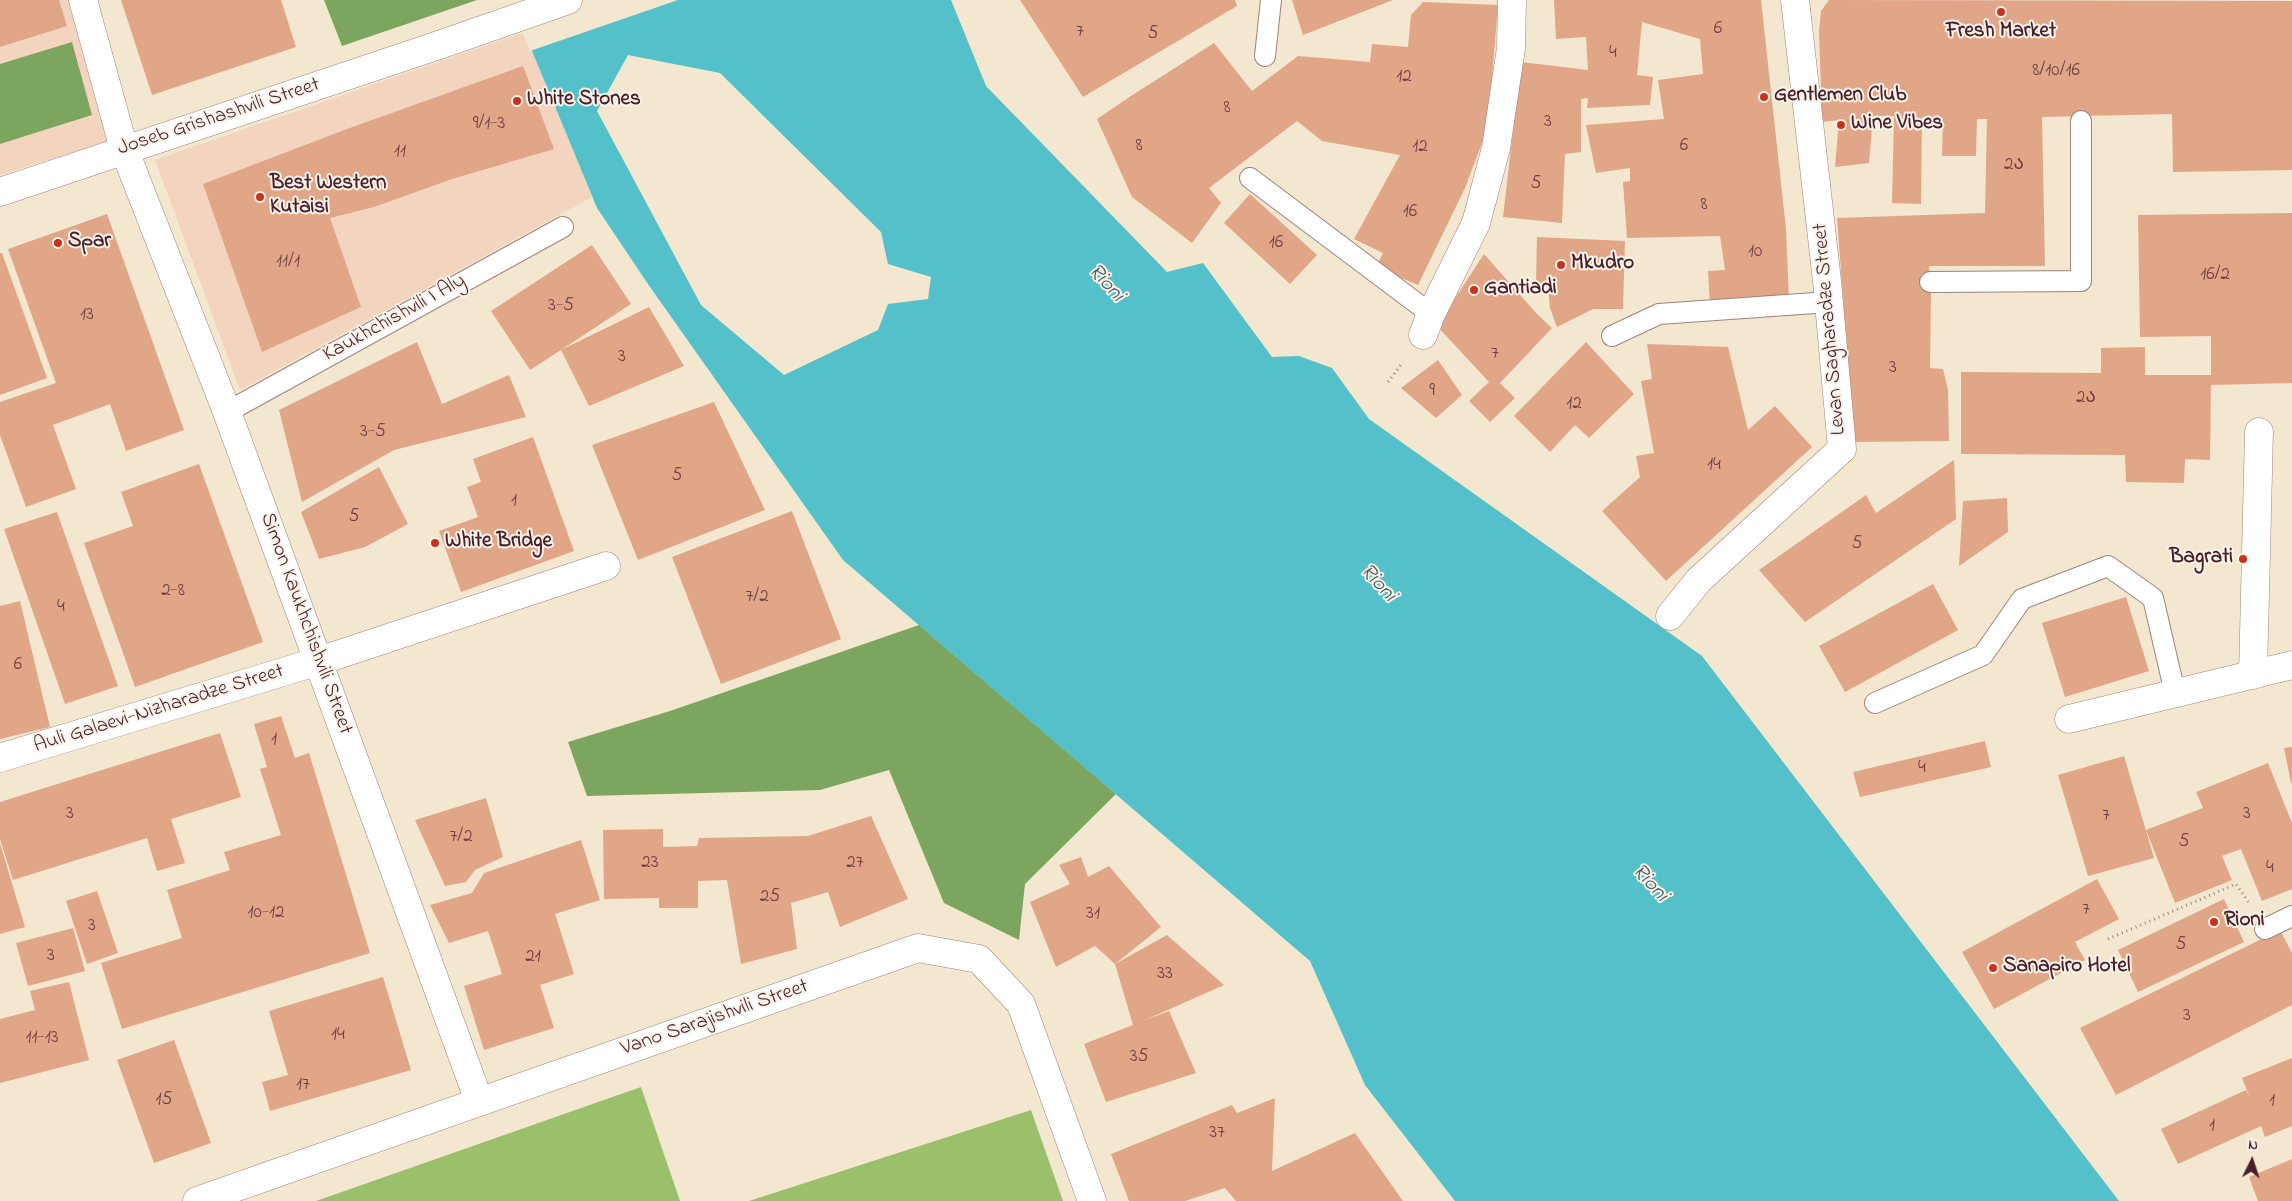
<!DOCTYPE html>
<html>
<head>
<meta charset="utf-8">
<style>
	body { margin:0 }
	#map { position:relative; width:2292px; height:1201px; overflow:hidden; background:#f3e7d0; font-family:"Indie Flower",sans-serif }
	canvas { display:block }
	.north { position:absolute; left:2227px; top:1136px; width:50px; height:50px; -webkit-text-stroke:4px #f7f3e8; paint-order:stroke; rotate:4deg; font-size:14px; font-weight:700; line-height:20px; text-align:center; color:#4a1f2b }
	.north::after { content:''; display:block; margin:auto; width:18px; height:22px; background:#4a1f2b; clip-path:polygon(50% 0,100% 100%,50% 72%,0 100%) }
</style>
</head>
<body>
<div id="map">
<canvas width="2292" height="1201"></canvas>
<div class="north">N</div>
</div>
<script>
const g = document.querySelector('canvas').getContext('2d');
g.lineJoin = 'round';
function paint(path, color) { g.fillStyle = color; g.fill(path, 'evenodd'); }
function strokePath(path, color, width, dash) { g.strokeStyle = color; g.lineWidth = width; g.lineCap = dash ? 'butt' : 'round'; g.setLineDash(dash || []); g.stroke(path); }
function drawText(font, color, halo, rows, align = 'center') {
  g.font = font + ' "Indie Flower","Noto Sans Georgian",sans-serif'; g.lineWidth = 4; g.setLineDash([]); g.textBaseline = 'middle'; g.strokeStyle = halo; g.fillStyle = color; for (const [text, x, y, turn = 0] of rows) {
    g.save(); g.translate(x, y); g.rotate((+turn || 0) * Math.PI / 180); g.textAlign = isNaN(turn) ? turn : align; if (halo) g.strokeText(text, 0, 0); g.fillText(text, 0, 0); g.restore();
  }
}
paint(new Path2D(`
	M0,0H70L109,141L0,175Z
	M525,32L592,197L240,390L155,160Z`), '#f3d4bf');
paint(new Path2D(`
	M641,1087L680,1201H316Z
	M1031,1110L1063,1201H749Z`), '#9bc06b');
paint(new Path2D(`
	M324,0H477L342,46Z
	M72,42L92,115L0,144V64Z
	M919,625L1116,794L1025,884L1019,940L944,903L889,770L820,790L587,796L568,742L670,711Z`), '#7ca65f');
paint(new Path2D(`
	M511,0H951L986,86L1167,272L1203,263L1272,357L1299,356L1332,368L1369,419L1702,656L2119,1201H1455L1365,1085L1310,961L843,560L650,287L597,208ZM628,55L720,73L881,232L888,264L931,277L928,299L888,304L878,330L784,375L701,305L597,111Z`), '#53c0ca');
paint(new Path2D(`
	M509,0H678L530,51Z`), '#f3e7d0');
paint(new Path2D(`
	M0,0H59L67,26L0,47Z
	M121,0H281L296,47L152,95Z
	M1020,0H1235L1237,6L1083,97Z
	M1292,0H1393L1303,35Z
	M1554,0H1761L1786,229L1789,299L1710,305L1708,271L1725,270L1720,236L1627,238L1623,182L1630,181V168L1596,173L1586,125L1664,119L1658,80L1703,74L1700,39L1642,22L1637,75L1653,77L1650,105L1587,108L1588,98L1581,99V152L1565,154L1562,223L1503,217L1521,62L1588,70L1586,37L1556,39Z
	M1829,0L2292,1V170L2173,172L2172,114L2042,117L2045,266H1929L1931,294L1930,368L1943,369L1948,390L1949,441L1854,442L1837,218L1985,213L1987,119H1977L1976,156H1942L1943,118L1922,117L1921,204L1892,203L1894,116H1873L1869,163L1835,167L1839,120L1822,122L1819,31L1821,11Z
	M1423,2L1498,5L1488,127L1465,188L1418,285L1376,267L1383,253L1354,239L1400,155L1322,141L1297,121L1209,188L1221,203L1192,243L1132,197L1097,119L1131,96L1214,43L1252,91L1298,56L1370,62L1372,44L1408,47L1411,15Z
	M523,66L554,149L452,179L374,207L330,218L361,307L262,352L203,184L347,129Z
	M1250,194L1317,255L1290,284L1224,223Z
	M2292,213V383L2211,385V379L2210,460L2185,459L2184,483L2126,482L2125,455L1961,454V372L2101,373V348L2145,347V375H2211V336L2140,337L2138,215Z
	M107,214L184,430L126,451L110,404L53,425L76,489L26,507L0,435V402L56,383L8,249Z
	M1537,237L1625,241L1623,309H1593L1557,327L1550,308L1548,287L1536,282Z
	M592,245L631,304L561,350L649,307L684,366L589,406L561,350L530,370L491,311Z
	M0,253H2L47,378L0,395Z
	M1484,254L1537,314L1552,328L1500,383L1515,398L1490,422L1469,401L1489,382L1437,326Z
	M417,342L442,404L509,375L526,417L394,450L302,502L279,410Z
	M1586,342L1634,394L1589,438L1575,425L1550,452L1514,416Z
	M1647,344L1728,347L1748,430L1775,406L1812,447L1666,581L1602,511L1640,477L1636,456L1654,453L1641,381L1652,379Z
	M1438,360L1462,395L1436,418L1401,388Z
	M714,402L765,510L638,560L592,445Z
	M533,437L574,551L461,592L439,531L478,517L467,487L481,482L473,459Z
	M1954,460L1956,519L1805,622L1759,570L1866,495L1876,513Z
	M199,464L263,642L135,687L84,543L133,526L121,492Z
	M379,467L408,524L365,547L319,559L301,512Z
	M2007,498L2008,532L1959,566L1963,501Z
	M792,511L841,639L721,684L672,557Z
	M57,512L118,686L65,704L4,529Z
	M1933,584L1958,630L1845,692L1819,646Z
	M2126,597L2149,671L2065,697L2042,623Z
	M20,601L50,727L0,739V606Z
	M281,716L295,758L309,753L370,953L122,1029L101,963L182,938L167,890L230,870L224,852L281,835L260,769L267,767L254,724Z
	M220,733L241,797L171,819L185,863L157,871L147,838L13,880L0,839V802Z
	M1985,741L1991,767L1860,797L1853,772Z
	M2292,747V783H2291L2284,748Z
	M2124,756L2154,858L2088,876L2058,775Z
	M2268,763L2292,823V889L2262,901L2241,849L2222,856L2232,880L2175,903L2146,830L2203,808L2196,792Z
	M486,798L503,857L475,870L466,882L445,886L415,820Z
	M871,816L908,899L840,927L828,892L791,903L797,949L741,964L727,880L698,881V908H659V898L604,899L603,830L663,829V847L697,846L699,838L808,836Z
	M581,840L600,900L555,914L574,974L540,985L554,1028L484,1050L464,986L502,974L488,931L449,943L430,905L472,893L484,873Z
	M0,843L25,927L0,934Z
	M1081,857L1088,877L1109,866L1161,927L1115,964L1095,946L1056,967L1030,902L1070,884L1059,865Z
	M2097,879L2119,919L2075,942L2085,960L1994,1009L1962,952Z
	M97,891L118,953L87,964L66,901Z
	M2224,899L2244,942L2138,992L2118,950Z
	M73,928L85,971L28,986L16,943Z
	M2280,930L2292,953V1005L2116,1095L2080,1028Z
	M1167,935L1224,985L1143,1021L1169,1011L1196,1073L1106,1102L1084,1044L1133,1025L1115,964Z
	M383,977L411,1070L270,1111L262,1082L288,1075L269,1011Z
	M69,982L89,1060L0,1083V1019L35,1010L30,991Z
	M174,1040L211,1143L154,1163L117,1060Z
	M2292,1058V1126L2265,1137L2261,1126L2178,1164L2161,1129L2246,1090L2250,1098L2242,1078Z
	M1275,1098L1272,1171L1355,1133L1403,1201H1236L1225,1188L1185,1201H1129L1111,1154L1232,1105L1237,1113Z
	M2292,1159V1201H2258L2249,1177Z`), '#e1a588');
const service = new Path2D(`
	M1265,56L1271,0
	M1250,178L1431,314
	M1930,282L2081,281V121
	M1612,336L1659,314L1829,302
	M227,412L563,227
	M1875,703L1983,655L2022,599L2108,566L2153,598L2175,693
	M2265,929L2292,916`);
const pedestrian = new Path2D(`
	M439,45L568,0`);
const minor = new Path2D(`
	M83,0L124,149L227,412L479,1101
	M0,192L439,45
	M1423,335L1431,314L1476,223L1496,148L1511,48L1512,0
	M1670,616L1699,580L1842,449L1827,281L1795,0
	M2253,675L2259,432
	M2069,719L2292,665
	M0,758L319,661L606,566
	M197,1201L918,948L979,959L1021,1004L1092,1201`);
strokePath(service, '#9e837e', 22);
strokePath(pedestrian, '#9e837e', 29);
strokePath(minor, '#9e837e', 29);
strokePath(new Path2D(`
	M1388,382L1403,362
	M2108,939L2236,884L2249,903`), '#9e837e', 3, [1, 4]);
strokePath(service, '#fff', 20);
strokePath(pedestrian, '#fff', 28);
strokePath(minor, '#fff', 28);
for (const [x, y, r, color] of [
	[2001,12,5,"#c8321e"],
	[1764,97,5,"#c8321e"],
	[517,101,5,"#c8321e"],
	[1841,125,5,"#c8321e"],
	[260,197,5,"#c8321e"],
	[58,243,5,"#c8321e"],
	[1561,265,5,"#c8321e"],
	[1474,290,5,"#c8321e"],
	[435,543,5,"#c8321e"],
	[2243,559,5,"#c8321e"],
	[2214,922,5,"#c8321e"],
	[1993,968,5,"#c8321e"]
]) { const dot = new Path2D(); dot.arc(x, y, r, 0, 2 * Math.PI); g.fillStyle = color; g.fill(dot); strokePath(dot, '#f7f3e8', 2); }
drawText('19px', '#704042', null, [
	["6",1718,30],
	["7",1080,33],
	["5",1153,35],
	["4",1613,54],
	["8/10/16",2056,72],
	["12",1404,78],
	["8",1227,109],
	["3",1548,123],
	["9/1-3",489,125],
	["8",1139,147],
	["6",1684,147],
	["12",1420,148],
	["11",400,153],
	["2ა",2014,166],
	["5",1536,185],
	["8",1704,206],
	["16",1410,213],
	["16",1276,244],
	["10",1755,253],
	["11/1",288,263],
	["16/2",2215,276],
	["3-5",561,307],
	["13",87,316],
	["7",1495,355],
	["3",622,358],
	["3",1893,369],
	["9",1432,392],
	["2ა",2086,399],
	["12",1574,405],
	["3-5",373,433],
	["14",1714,466],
	["5",677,477],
	["1",514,502],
	["5",354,518],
	["5",1857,545],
	["2-8",173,592],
	["7/2",757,598],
	["4",61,608],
	["6",18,666],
	["1",274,741],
	["4",1922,769],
	["3",70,815],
	["3",2247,815],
	["7",2106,817],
	["7/2",461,838],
	["5",2184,843],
	["23",650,864],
	["27",855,864],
	["4",2270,869],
	["25",770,898],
	["7",2086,911],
	["10-12",266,914],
	["31",1093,915],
	["3",92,927],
	["5",2181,946],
	["3",51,957],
	["21",533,958],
	["33",1165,975],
	["3",2187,1017],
	["14",338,1036],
	["11-13",42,1039],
	["35",1139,1058],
	["17",303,1086],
	["15",164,1101],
	["1",2272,1102],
	["1",2212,1127],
	["37",1217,1134]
]);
drawText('bold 21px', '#4a1f2b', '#f7f3e8', [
	["Fresh Market",2001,33,"center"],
	["Gentlemen Club",1774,97],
	["White Stones",527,101],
	["Wine Vibes",1851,125],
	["Best Western",270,185],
	["Kutaisi",270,209],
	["Spar",68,243],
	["Mkudro",1571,265],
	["Gantiadi",1484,290],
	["White Bridge",445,543],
	["Bagrati",2233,559,"right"],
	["Rioni",2224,922],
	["Sanapiro Hotel",2003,968]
], 'left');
drawText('21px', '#4a1f2b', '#f7f3e8', [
	["Joseb Grishashvili Street",219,118,-18],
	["Kaukhchishvili I Aly",395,319,-29],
	["Levan Sagharadze Street",1831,329,-95],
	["Simon Kaukhchishvili Street",305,624,70],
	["Auli Galaevi-Nizharadze Street",159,710,-17],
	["Vano Sarajishvili Street",715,1019,-19]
]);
drawText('italic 22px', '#4d5763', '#f7f3e8', [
	["Rioni",1105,284,48],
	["Rioni",1377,584,48],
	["Rioni",1649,884,48]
]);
</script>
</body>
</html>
